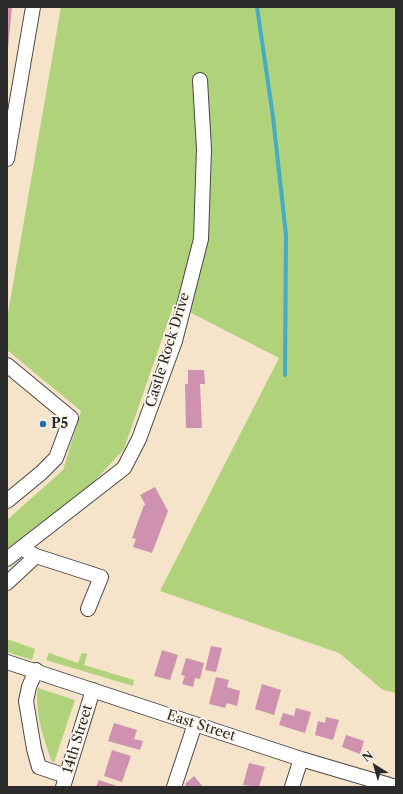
<!DOCTYPE html>
<html>
<head>
<meta charset="utf-8">
<style>
	body { margin:0 }
	#map { position:relative; width:403px; height:794px; overflow:hidden; background:#f5e3ca; font-family:"Libre Caslon Text",serif }
	canvas { display:block }
	.frame { position:absolute; inset:0; border:8px solid #2b2b2b; pointer-events:none }
	.north { position:absolute; left:355px; top:746px; width:40px; height:40px; -webkit-text-stroke:3px #fbf7ec; paint-order:stroke; rotate:323deg; font-size:11px; font-weight:700; line-height:16px; text-align:center; color:#2b2b2b }
	.north::after { content:''; display:block; margin:auto; width:14px; height:18px; background:#2b2b2b; clip-path:polygon(50% 0,100% 100%,50% 72%,0 100%) }
</style>
</head>
<body>
<div id="map">
<canvas width="403" height="794"></canvas>
<div class="frame"></div>
<div class="north">N</div>
</div>
<script>
const g = document.querySelector('canvas').getContext('2d');
g.lineJoin = 'round';
function paint(path, color) { g.fillStyle = color; g.fill(path, 'evenodd'); }
function strokePath(path, color, width, dash) { g.strokeStyle = color; g.lineWidth = width; g.lineCap = dash ? 'butt' : 'round'; g.setLineDash(dash || []); g.stroke(path); }
function drawText(font, color, halo, rows, align = 'center') {
  g.font = font + ' "Libre Caslon Text",serif'; g.lineWidth = 3.5; g.setLineDash([]); g.textBaseline = 'middle'; g.strokeStyle = halo; g.fillStyle = color; for (const [text, x, y, turn = 0] of rows) {
    g.save(); g.translate(x, y); g.rotate((+turn || 0) * Math.PI / 180); g.textAlign = isNaN(turn) ? turn : align; if (halo) g.strokeText(text, 0, 0); g.fillText(text, 0, 0); g.restore();
  }
}
paint(new Path2D(`
	M61,7H396V693L383,690L339,653L160,591L279,358L174,304L124,449L91,485L7,549V520L63,470L81,411L7,350V319Z
	M7,639L35,649L32,660L7,652Z
	M49,653L78,663L82,653L87,654L84,665L134,680L133,686L46,660Z
	M38,688L75,700L54,763L51,760C44,737 34,713 38,688Z`), '#afd27b');
strokePath(new Path2D(`
	M257,7L273,117L286,235L285,375`), '#45acc4', 4);
paint(new Path2D(`
	M7,7H12L8,48H7Z
	M188,370H204L205,384H200L202,428H186L185,384H188Z
	M155,487L168,511L152,553L133,547L136,539L132,538L144,505L146,506L140,495Z
	M211,646L222,648L216,672L205,670Z
	M162,650L178,655L170,680L154,676Z
	M186,658L204,663L200,679L195,678L193,687L182,684L185,676L181,675Z
	M216,677L229,680L227,687L240,691L237,706L227,703L225,708L209,704Z
	M262,684L281,690L274,715L255,709Z
	M296,708L311,712L305,733L279,725L283,713L294,716Z
	M326,717L339,720L333,740L315,735L318,721L325,723Z
	M114,723L137,730L134,739L143,741L140,750L108,741Z
	M346,735L364,741L360,754L342,747Z
	M112,750L131,756L122,782L104,776Z
	M249,763L265,767L259,787L243,785Z
	M194,776L203,787H187L185,784Z
	M99,780L120,787H96Z`), '#ce91b0');
const minor = new Path2D(`
	M7,159L33,7
	M7,365L71,418L56,458L41,473L7,501
	M21,548L36,556L101,577L88,609
	M7,559L124,468L139,439L175,341L201,239L204,149L200,80
	M7,583L36,556
	M7,662L301,759L396,787
	M36,670L29,687L26,701L34,749L39,767L66,776
	M63,787L93,690
	M174,787L195,724
	M292,787L301,759`);
strokePath(minor, '#494743', 16);
strokePath(minor, '#fff', 14);
for (const [x, y, r, color] of [
	[43,424,4,"#1f6fb2"]
]) { const dot = new Path2D(); dot.arc(x, y, r, 0, 2 * Math.PI); g.fillStyle = color; g.fill(dot); strokePath(dot, '#fbf7ec', 1.5); }
drawText('14px', '#2b2b2b', '#fbf7ec', [
	["Castle Rock Drive",168,350,-73],
	["East Street",201,726,18],
	["14th Street",78,739,-73]
]);
drawText('bold 14px', '#2b2b2b', '#fbf7ec', [
	["P5",51,424]
], 'left');
</script>
</body>
</html>
